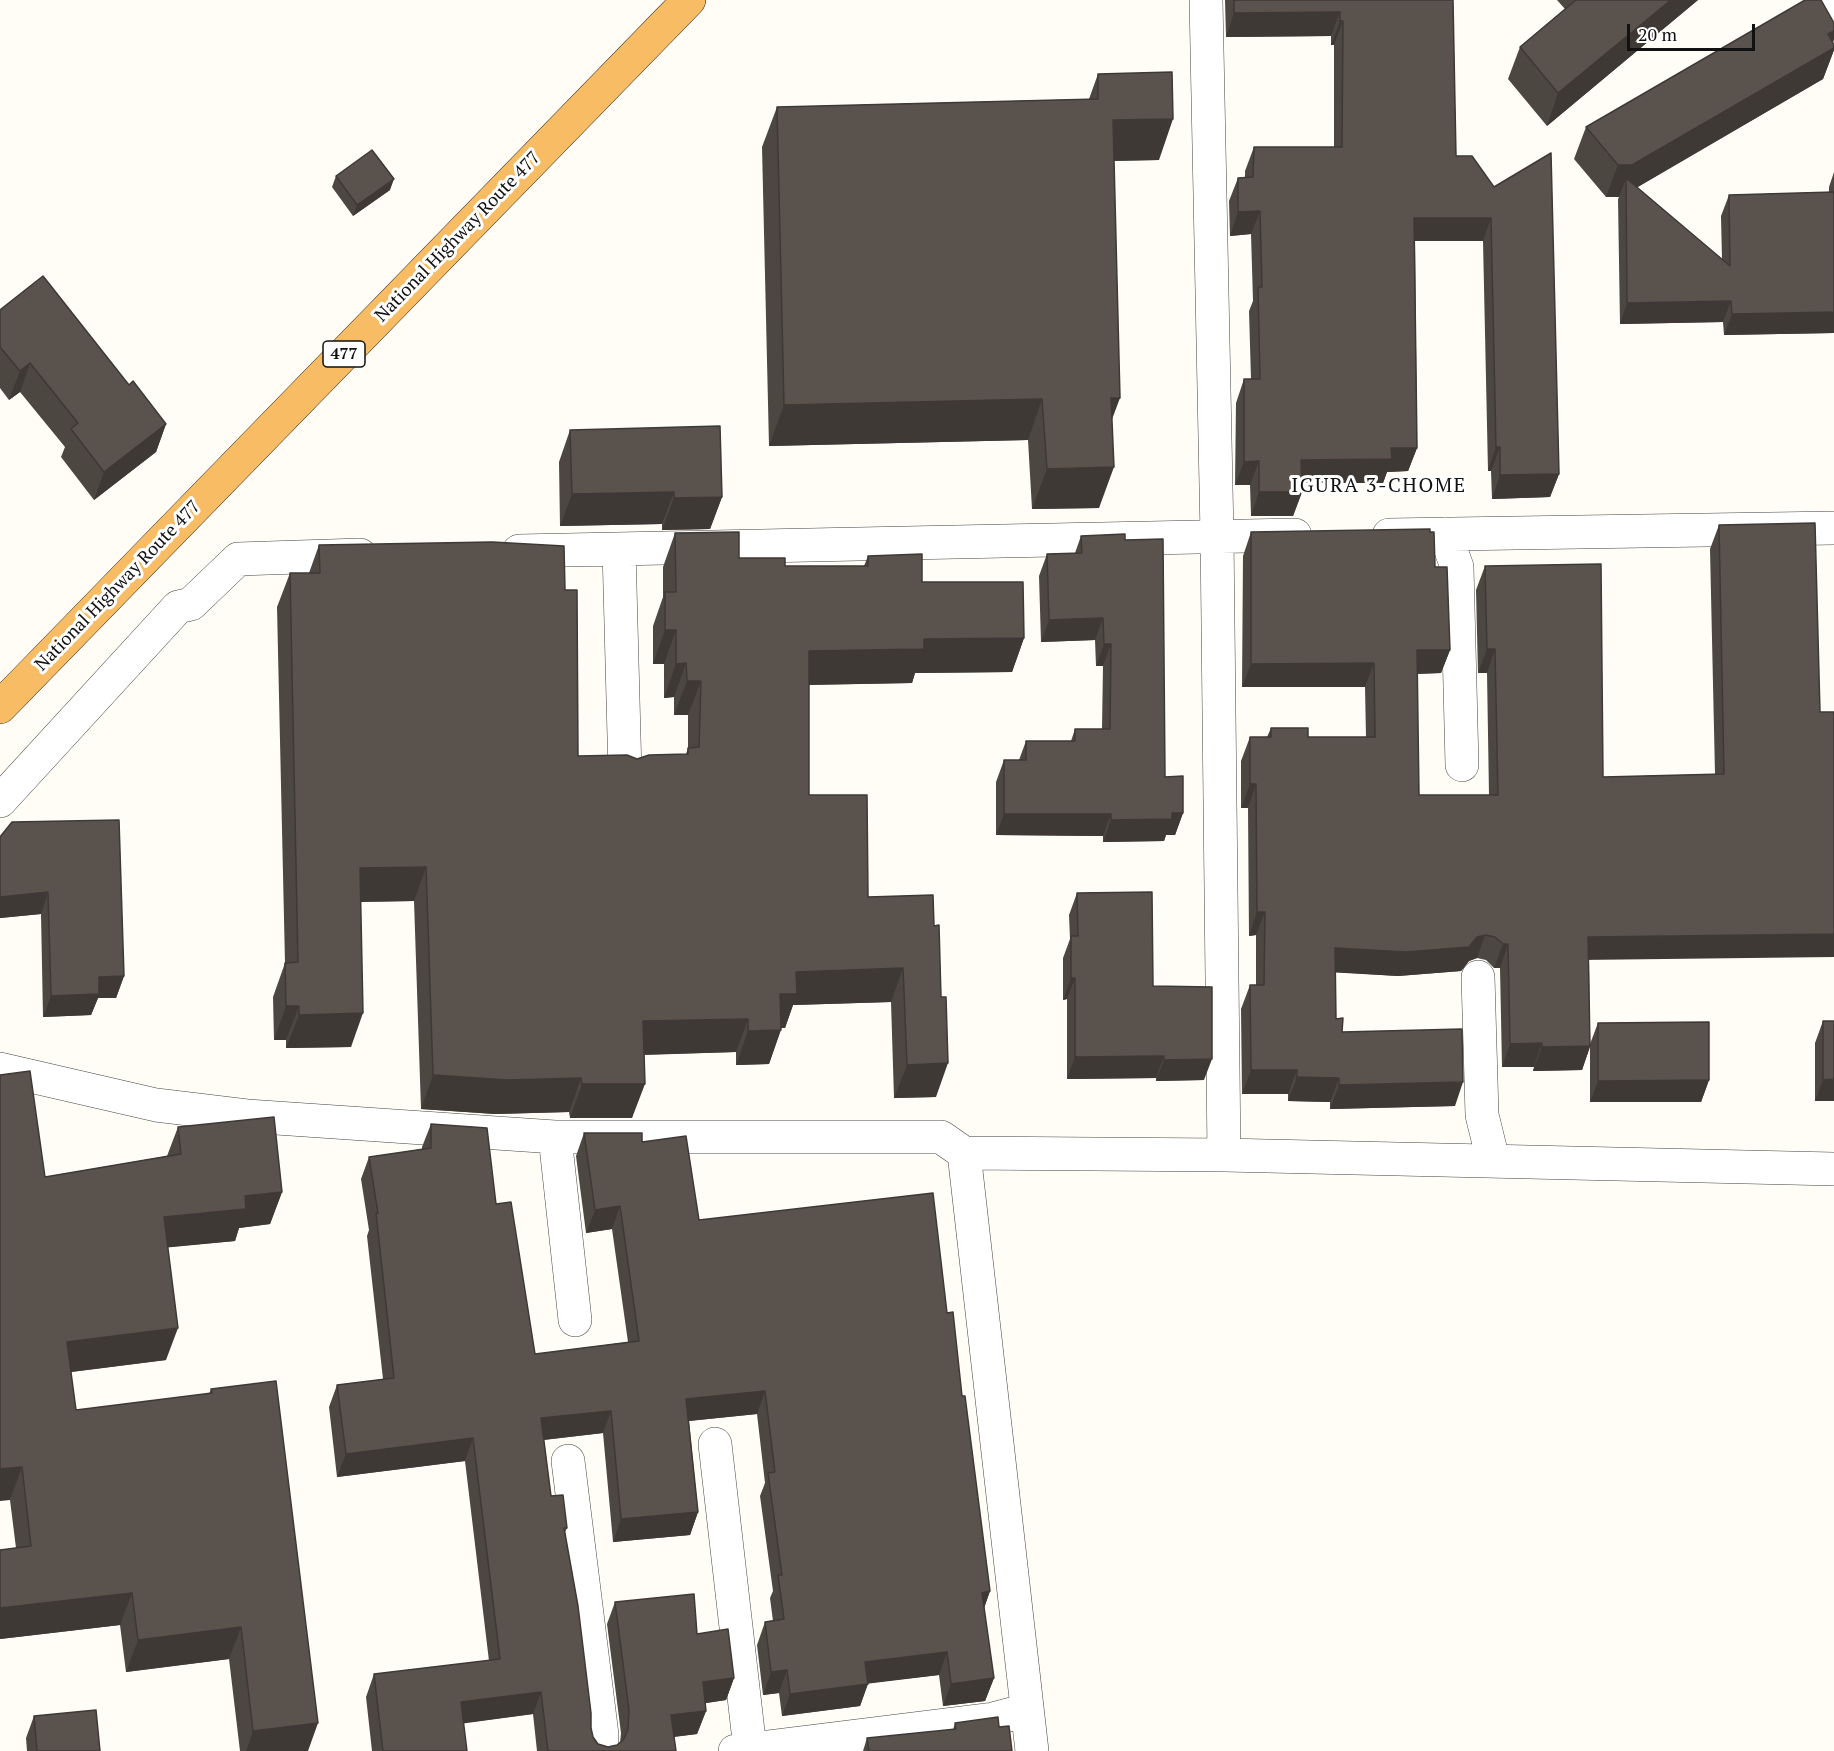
<!DOCTYPE html>
<html>
<head>
<meta charset="utf-8">
<style>
	body { margin:0 }
	#map { position:relative; width:1834px; height:1751px; overflow:hidden; background:#fffdf5; font-family:"PT Serif",serif }
	canvas { display:block }
	.scale { position:absolute; left:1627px; top:24px; width:128px; height:27px; box-sizing:border-box; border:3px solid #111; border-top:0; padding-left:8px; font-size:18px; line-height:21px; white-space:nowrap; color:#111; -webkit-text-stroke:4px #fff; paint-order:stroke }
</style>
</head>
<body>
<div id="map">
<canvas width="1834" height="1751"></canvas>
<div class="scale">20 m</div>
</div>
<script>
const g = document.querySelector('canvas').getContext('2d');
g.lineJoin = 'round';
function strokePath(path, color, width, dash) { g.strokeStyle = color; g.lineWidth = width; g.lineCap = dash ? 'butt' : 'round'; g.setLineDash(dash || []); g.stroke(path); }
function paint(path, color) { g.fillStyle = color; g.fill(path, 'evenodd'); }
function drawText(font, color, halo, rows, align = 'center') {
  g.font = font + ' "PT Serif",serif'; g.lineWidth = 6; g.setLineDash([]); g.textBaseline = 'middle'; g.strokeStyle = halo; g.fillStyle = color; for (const [text, x, y, turn = 0] of rows) {
    g.save(); g.translate(x, y); g.rotate((+turn || 0) * Math.PI / 180); g.textAlign = isNaN(turn) ? turn : align; if (halo) g.strokeText(text, 0, 0); g.fillText(text, 0, 0); g.restore();
  }
}
const minor = new Path2D(`
	M1206,0L1217,535L1224,1155
	M1821,0L1834,19
	M1445,534L1457,567L1462,765
	M1389,535L1834,528
	M619,549L625,774
	M519,551L1295,535
	M0,801L178,607L191,604L238,559L360,555
	M1478,977L1482,1115L1493,1160
	M0,1069L156,1105L247,1116L555,1137H941L964,1153L1224,1155L1834,1169
	M555,1137L575,1320
	M964,1153L1032,1751
	M715,1444L750,1749
	M568,1461L602,1735L601,1751
	M735,1751L993,1719L1027,1710`);
const trunk = new Path2D(`
	M0,707L689,0`);
strokePath(minor, '#444', 34);
strokePath(trunk, '#222', 34);
strokePath(minor, '#fff', 33);
strokePath(trunk, '#f7bc64', 33);
paint(new Path2D(`
	M1225,0H1453L1456,156L1494,187L1559,474L1550,497L1492,499L1491,471H1488L1483,241H1415L1417,448L1408,471L1387,472L1383,483H1302V492L1293,516H1251L1250,485H1235L1236,403L1244,379H1251L1249,311L1253,301L1251,234L1230,236L1229,201L1238,178L1245,177V171L1254,147H1334V45H1331V36L1226,37Z
	M1557,0H1698L1547,126L1508,79L1520,47L1565,9Z
	M1834,23V39L1833,43L1834,45V50L1823,79L1637,187L1722,260L1721,216L1729,195L1829,192V187L1834,172V333L1724,335L1723,322L1620,324L1618,199L1619,197H1606L1574,159L1586,127Z
	M1098,74L1159,160L1114,161L1112,420L1099,508L1032,509L1028,440L769,446L762,147L777,107L1089,99Z
	M336,176L390,190L353,216L332,187Z
	M0,310L129,385L166,424L156,452L94,500L61,457L65,447L20,392L9,400L0,388Z
	M570,430L722,497L710,529L662,530V524L560,526L559,462Z
	M1719,525L1820,712L1589,960L1590,1044L1598,1023L1709,1080L1701,1102H1590V1047L1582,1070L1533,1071L1534,1067H1502L1500,968H1494L1486,960L1477,958L1469,961L1461,971L1398,976L1335,972L1336,1019L1342,1032L1455,1106L1330,1109V1102L1288,1101V1094H1242L1241,1009L1250,985H1256V935L1249,936L1248,808H1241V761L1250,737H1267L1271,728L1308,737H1366L1365,687H1242L1243,556L1251,532L1435,567L1450,650L1441,673L1417,674L1419,795H1489L1487,673H1478L1476,590L1485,566L1603,777L1715,774L1710,549Z
	M675,533L739,558L785,566H864L868,556L922,582L1024,638L1012,672L915,673L912,683L809,685V795L868,897L933,895L936,1097L894,1098L891,1002L793,1005L785,1028H781L769,1064L736,1065V1052L644,1055L632,1118H570L569,1112L495,1114L421,1109L414,901L361,902L351,1047L286,1048V1040H274L273,997L285,963L277,607L290,573H309L319,545L565,590L578,756L637,759L686,754L688,748V715H674V697L664,698V664H653V626L663,597V567Z
	M1081,536L1125,540L1165,777L1183,813L1175,835H1166L1164,841L1103,842V836L996,835V782L1004,760H1019L1026,741H1071L1075,729H1102L1103,666H1096L1095,640L1041,642L1039,576L1047,554L1075,553Z
	M0,837L124,976L116,998H98L91,1015L43,1017L41,914L0,918Z
	M1077,893L1153,986L1204,1080L1156,1081V1078L1067,1079V999L1063,1000V958L1070,939L1069,915Z
	M1823,1021L1834,1101H1815V1043Z
	M431,1124L496,1204L535,1354L628,1342L612,1229L586,1233L576,1156L584,1133L642,1142L699,1220L947,1313L962,1396L990,1591L984,1608L994,1678L985,1701L943,1706L939,1675L868,1683L860,1706L782,1716L779,1693L763,1695L757,1645L765,1622L773,1621L770,1598L773,1591L760,1496L765,1483L757,1414L689,1421L698,1512L690,1535L613,1542L603,1433L544,1440L551,1496L567,1528L565,1532L591,1728L593,1737L598,1744L608,1747L617,1745L620,1743L621,1733L607,1624L615,1602L697,1634L734,1678L726,1700L705,1703L706,1711L697,1734L674,1737L676,1751H537L533,1714L463,1723L467,1751H372L366,1697L374,1674L489,1661L465,1461L337,1477L329,1407L337,1385L383,1379L367,1236L369,1230L361,1179L369,1157L422,1149V1147Z
	M178,1127L282,1192L270,1224L239,1228L235,1241L168,1247L166,1360L71,1372L76,1410L209,1394L211,1389L308,1751H240L229,1659L126,1672L120,1625L0,1639V1550L16,1548L10,1500L45,1177L167,1156Z
	M34,1716L100,1751H27L26,1738Z
	M955,1723L999,1727L1012,1751H863L867,1738L953,1730Z`), '#4d4742');
paint(new Path2D(`
	M1671,0H1698L1547,126L1558,93Z
	M1340,12L1331,36L1226,37L1234,13Z
	M1340,21H1343L1334,45H1331Z
	M1834,31V39L1830,50L1834,48V50L1823,79L1626,194V178L1619,197H1606L1618,165Z
	M1173,119L1159,160L1099,161L1113,120Z
	M394,179L390,190L353,216L357,205Z
	M1260,211L1251,234L1230,236L1238,212Z
	M1414,218H1491L1483,241H1406Z
	M1731,301L1723,322L1620,324L1627,303Z
	M1834,312V333L1724,335L1732,314Z
	M30,363L20,392L9,400L20,371Z
	M1111,398H1120L1105,438Z
	M1042,399L1028,440L769,446L784,405Z
	M166,424L156,452L94,500L104,472Z
	M1496,447H1500L1491,471H1488Z
	M1391,448H1417L1408,471L1387,472L1383,483H1292L1301,460Z
	M1259,461L1250,485H1235L1244,462Z
	M1114,467L1099,508L1032,509L1047,469Z
	M1559,474L1550,497L1492,499L1500,475Z
	M674,492L662,524L560,526L572,494Z
	M1259,492H1302L1293,516H1251Z
	M722,497L710,529L662,530L674,498Z
	M1103,618L1095,640L1041,642L1049,620Z
	M665,630H676L664,664H653Z
	M1024,638L1012,672L915,673L912,683L797,685L809,651L924,639Z
	M1104,644H1111L1103,666H1096Z
	M1487,649H1495L1487,673H1478Z
	M1417,650H1450L1441,673L1408,674Z
	M686,663L674,697L664,698L676,664Z
	M1374,663L1365,687H1242L1251,664Z
	M687,681H701L688,715H674Z
	M1250,784H1256L1248,808H1241Z
	M1172,813H1183L1175,835H1166L1164,841L1103,842L1111,820Z
	M1004,814H1111L1103,836L996,835Z
	M426,867L414,901L348,902L360,868Z
	M48,892L41,914L0,918V897Z
	M1257,912H1265L1256,935L1249,936Z
	M1834,934V957L1580,960L1588,937Z
	M1485,935L1477,958L1469,961L1461,971L1398,976L1327,972L1335,948L1477,937Z
	M1503,944H1508L1500,968H1494Z
	M903,968L891,1002L793,1005L785,1028H768L780,994L796,972Z
	M124,976L116,998H98L91,1015L43,1017L51,996L99,977Z
	M1071,978H1075L1067,999L1063,1000Z
	M286,1006H299L286,1040H274Z
	M363,1013L351,1047L286,1048L299,1015Z
	M748,1019L736,1052L631,1055L643,1021Z
	M781,1030L769,1064L736,1065L748,1031Z
	M1542,1043L1534,1067H1502L1510,1044Z
	M1590,1046L1582,1070L1533,1071L1542,1047Z
	M1164,1056L1156,1078L1067,1079L1075,1057Z
	M1212,1059L1204,1080L1156,1081L1164,1060Z
	M948,1063L936,1097L894,1098L907,1065Z
	M1251,1070H1297L1288,1094H1242Z
	M433,1075L581,1078L569,1112L495,1114L421,1109Z
	M1297,1077L1339,1078L1330,1102L1288,1101Z
	M1834,1079V1101H1815L1823,1080Z
	M1709,1080L1701,1102H1590L1598,1081Z
	M1463,1082L1455,1106L1330,1109L1339,1085Z
	M582,1084H645L632,1118H570Z
	M282,1192L270,1224L239,1228L235,1241L152,1249L164,1217L245,1196Z
	M620,1206L612,1229L586,1233L595,1210Z
	M178,1328L166,1360L55,1374L67,1342Z
	M765,1391L757,1414L678,1422L686,1399Z
	M611,1411L603,1433L533,1441L541,1418Z
	M473,1438L465,1461L337,1477L346,1454Z
	M22,1467L10,1500L0,1501V1469Z
	M698,1512L690,1535L613,1542L621,1519Z
	M990,1591L982,1614V1593Z
	M132,1593L120,1625L0,1639V1608Z
	M241,1627L229,1659L126,1672L138,1640Z
	M947,1652L939,1675L857,1685L865,1662Z
	M787,1670L779,1693L763,1695L771,1672Z
	M734,1678L726,1700L694,1705L703,1682Z
	M994,1678L985,1701L943,1706L951,1684Z
	M868,1684L860,1706L782,1716L790,1694Z
	M541,1692L533,1714L452,1725L461,1702Z
	M706,1711L697,1734L663,1738L671,1715Z
	M318,1723L308,1751H246L253,1731Z`), '#3f3936');
const building = new Path2D(`
	M1234,0H1453L1456,156H1472L1494,187L1551,153L1559,474L1500,475V447H1496L1491,218H1414L1417,448H1391L1392,459L1301,460L1302,492H1259V461L1244,462V379H1260L1258,287H1262L1260,211L1238,212V178L1253,177L1254,147H1342L1343,21H1340V12L1234,13Z
	M1576,0H1671L1558,93L1520,47Z
	M1805,0H1821L1834,23V31L1828,34L1834,45V48L1632,165H1618L1586,127Z
	M1172,72L1173,119L1113,120L1120,398H1111L1114,467L1047,469L1042,399L784,405L777,107L1098,99V74Z
	M372,150L394,179L357,205L336,176Z
	M1626,178L1730,266L1729,195L1834,192V312L1732,314L1731,301L1627,303Z
	M43,276L129,385L133,381L166,424L104,472L71,429L78,423L30,363L20,371L0,347V310Z
	M720,426L722,497L674,498V492L572,494L570,430Z
	M1815,523L1820,712H1834V934L1588,937L1590,1046L1542,1047V1043L1510,1044L1508,944H1503L1495,937L1485,935L1477,937L1469,947L1406,952L1335,948L1336,1019L1343,1018L1342,1032L1462,1029L1463,1082L1339,1085V1078L1297,1077V1070H1251L1250,985H1264L1265,912H1257L1256,784H1250V737H1271V728H1308V737H1375L1374,663L1251,664V532L1430,529V532H1434L1435,567H1447L1450,650H1417L1419,795H1498L1495,649H1487L1485,566L1601,564L1603,777L1724,774L1719,525Z
	M739,532V558H785V566H868V556L922,554V582H1023L1024,638L924,639V649L809,651V795H867L868,897L933,895L934,926L939,925L941,997H946L948,1063L907,1065L903,968L796,972L797,994H780L781,1030L748,1031V1019L643,1021L645,1084H582L581,1078L508,1080L433,1075L426,867L360,868L363,1013L299,1015V1006H286L285,963L298,962L290,573H320L319,545L492,542L564,546L565,590H577L578,756L627,755L637,759L649,755L688,754V748L699,747L701,681H687L686,663L676,664V630H665V592H676L675,533Z
	M1125,534V540L1163,539L1165,777L1183,776V813H1172V819L1111,820V814H1004V760H1026V741H1075V729H1110L1111,644H1104L1103,618L1049,620L1047,554L1082,553L1081,536Z
	M119,820L124,976L99,977V994L51,996L48,892L0,897V837L12,822Z
	M1152,892L1153,986L1212,987V1059L1164,1060V1056L1075,1057V978H1071V936H1078L1077,893Z
	M1823,1021H1834V1079L1823,1080Z
	M1709,1022V1080L1598,1081V1023Z
	M30,1071L45,1177L181,1154L178,1127L274,1117L282,1192L245,1196L246,1209L164,1217L178,1328L67,1342L76,1410L212,1393L211,1389L276,1381L318,1723L253,1731L241,1627L138,1640L132,1593L0,1608V1550L31,1546L22,1467L0,1469V1075Z
	M431,1124L487,1128L496,1204L511,1202L535,1354L639,1341L620,1206L595,1210L584,1133H642V1142L686,1136L699,1220L933,1193L947,1313L953,1312L962,1396H965L990,1591L982,1593L994,1678L951,1684L947,1652L865,1662L868,1684L790,1694L787,1670L771,1672L765,1622L784,1619L778,1575H782L768,1473L775,1472L765,1391L686,1399L698,1512L621,1519L611,1411L541,1418L551,1496L563,1495L567,1528H564L578,1606L591,1713V1728L593,1737L598,1744L608,1747L617,1745L624,1739L628,1729L629,1710L615,1602L694,1594L697,1634L728,1629L734,1678L703,1682L706,1711L671,1715L676,1751H548L541,1692L461,1702L467,1751H383L374,1674L500,1659L473,1438L346,1454L337,1385L394,1378L376,1213H378L369,1157L431,1148Z
	M96,1710L100,1751H37L34,1716Z
	M998,1717L999,1727L1009,1726L1012,1751H869L867,1738L956,1729L955,1723Z`);
paint(building, '#5a524d');
strokePath(building, '#3f3936', 1.5);
for (const [x, y, w] of [
	[344,354,42]
]) { const box = new Path2D(); box.roundRect(x - w / 2, y - 13, w, 26, 4.5); g.fillStyle = '#fff'; g.fill(box); strokePath(box, '#111', 1.5); }
drawText('bold 16px', '#111', null, [
	["477",344,354]
]);
drawText('18px', '#111', '#fff', [
	["National Highway Route 477",458,237,-46],
	["National Highway Route 477",118,586,-46]
]);
g.letterSpacing = '1.5px';
drawText('20px', '#111', '#fff', [
	["IGURA 3-CHOME",1379,486]
]);
g.letterSpacing = '0px';
</script>
</body>
</html>
